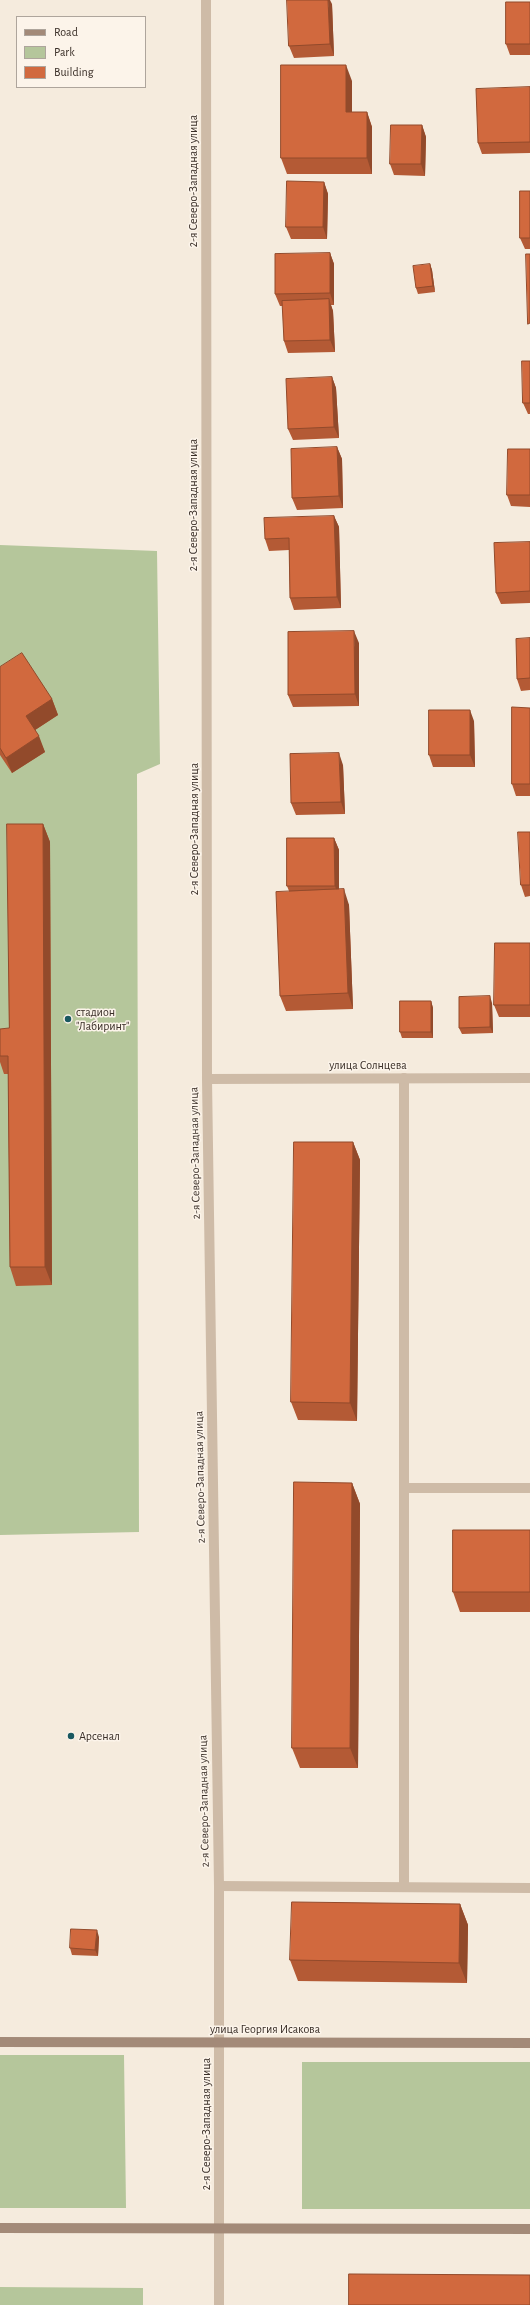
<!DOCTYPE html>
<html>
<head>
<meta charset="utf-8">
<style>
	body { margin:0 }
	#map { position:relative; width:530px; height:2305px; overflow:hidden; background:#f5ebdd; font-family:"Alegreya Sans",sans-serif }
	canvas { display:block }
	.legend { position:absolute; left:16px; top:16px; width:130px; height:72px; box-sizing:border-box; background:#fcf4ea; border:1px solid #aea59c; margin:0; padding:5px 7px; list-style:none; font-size:12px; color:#3a2f28 }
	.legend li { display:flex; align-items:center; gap:8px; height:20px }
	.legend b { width:20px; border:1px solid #aea59c }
</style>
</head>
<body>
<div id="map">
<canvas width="530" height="2305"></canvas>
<ul class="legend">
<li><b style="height:5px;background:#a38a78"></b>Road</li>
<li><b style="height:11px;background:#b5c69b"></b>Park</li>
<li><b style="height:11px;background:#d1693e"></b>Building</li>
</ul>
</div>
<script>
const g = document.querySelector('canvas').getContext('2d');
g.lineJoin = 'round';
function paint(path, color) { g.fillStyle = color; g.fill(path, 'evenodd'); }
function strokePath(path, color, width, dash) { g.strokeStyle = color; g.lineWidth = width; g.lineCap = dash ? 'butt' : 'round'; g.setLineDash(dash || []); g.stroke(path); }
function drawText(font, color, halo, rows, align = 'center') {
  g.font = font + ' "Alegreya Sans",sans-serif'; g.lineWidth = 3; g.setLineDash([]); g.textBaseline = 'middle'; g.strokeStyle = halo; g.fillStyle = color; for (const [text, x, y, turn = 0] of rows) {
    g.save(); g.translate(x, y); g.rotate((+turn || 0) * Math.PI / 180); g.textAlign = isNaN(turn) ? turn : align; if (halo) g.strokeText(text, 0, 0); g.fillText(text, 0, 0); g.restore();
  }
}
paint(new Path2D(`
	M0,545L157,551L160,764L137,774L139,1532L0,1535Z
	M0,2055H124L126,2208H0Z
	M302,2062H530V2209H302Z
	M0,2287L143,2288V2305H0Z`), '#b5c69b');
strokePath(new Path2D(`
	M404,1078V1886
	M404,1488H530
	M219,1886L530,1888`), '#cebba7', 10);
strokePath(new Path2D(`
	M206,0L207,1079L219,1886V2305
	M207,1079L530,1078`), '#cebba7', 10);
strokePath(new Path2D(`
	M0,2042L530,2043
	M0,2228L530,2229`), '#a38a78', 10);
paint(new Path2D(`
	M530,2V55H510L506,44Z
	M332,4L334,56L294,58L289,46Z
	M352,81V112H367L372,127V174H287L281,158Z
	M530,87V153L482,154L478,143Z
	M422,125L426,137L425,176L394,175L390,164Z
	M324,182L328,194L327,239H291L286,227Z
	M530,191V249H525L520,238Z
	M330,253L334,264V305H331L333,311L335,352L288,353L284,341L283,306H280L275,294Z
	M430,264L432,270L435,292L418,294L416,288Z
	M530,361V414H528L523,403Z
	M332,377L336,388L339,438L293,440L288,429Z
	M337,447L342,459L343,508L297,510L292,498Z
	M530,449V507L511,506L507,495Z
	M334,516L339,527L341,608L294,610L290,598L289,550L269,551L265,539Z
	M530,542V603L501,604L496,593Z
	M530,638V690L521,691L517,679Z
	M359,643V706L293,707L288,695Z
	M0,667L52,699L58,715L35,730L45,752L12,773L0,755Z
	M530,708V796H516L512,784Z
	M474,721L475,767H433L429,755Z
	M343,765L345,814L296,815L291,803Z
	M43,824L50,842L52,1285L16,1286L10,1267L8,1074H4L0,1062V1056L9,1028Z
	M530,832V896L525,897L521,885Z
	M334,838L339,850V889L349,905L353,1009L286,1011L280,996L289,891L287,886Z
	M530,943V1017H499L494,1005Z
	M431,1001L433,1008V1038H402L400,1032Z
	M492,1003L493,1033L462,1034L459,1028Z
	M353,1142L360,1160L357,1421L298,1420L291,1402Z
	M352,1483L360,1504L358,1768H300L292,1748Z
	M530,1530V1612H460L453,1592Z
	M460,1904L468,1925L467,1983L298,1981L290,1960Z
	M99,1937L98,1956L72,1955L70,1948Z`), '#b45a35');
paint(new Path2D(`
	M328,0H330L332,4L334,56L330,44Z
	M346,65L352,81V127L346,112Z
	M367,112L372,127V174L367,158Z
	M422,125L426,137L425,176L421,164Z
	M324,182L328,194L327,239L323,227Z
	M330,253L334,264V305L330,293Z
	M430,264L432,270L435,292L433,286Z
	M329,299L333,311L335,352L330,340Z
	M332,377L336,388L339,438L334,427Z
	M337,447L342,459L343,508L339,496Z
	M334,516L339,527L341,608L337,597Z
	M354,631L359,643V706L355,694Z
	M52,699L58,715L32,732L26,716Z
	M470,710L474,721L475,767L470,755Z
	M39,736L45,752L12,773L6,758Z
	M339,753L343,765L345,814L341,802Z
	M43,824L50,842L52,1285L45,1267Z
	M334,838L339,850V898L335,886Z
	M344,889L349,905L353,1009L348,993Z
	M490,996L492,1003L493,1033L490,1027Z
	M431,1001L433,1008V1038L431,1032Z
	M353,1142L360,1160L357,1421L350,1403Z
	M352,1483L360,1504L358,1768L350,1748Z
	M460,1904L468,1925L467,1983L459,1963Z
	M97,1930L99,1937L98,1956L95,1950Z`), '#924a2b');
const building = new Path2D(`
	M287,0H328L330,44L289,46Z
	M506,2H530V44H506Z
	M281,65H346V112H367V158H281Z
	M530,87V142L478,143L476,89Z
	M391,125H422L421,164H390Z
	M287,181L324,182L323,227H286Z
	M520,191H530V238H520Z
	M330,253V293L275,294V254Z
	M526,254H530V323L528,324Z
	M430,264L433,286L416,288L413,266Z
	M329,299L330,340L284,341L282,301Z
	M522,361H530V403H523Z
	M332,377L334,427L288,429L286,379Z
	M337,447L339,496L292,498L291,449Z
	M508,449H530V495H507Z
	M334,516L337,597L290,598L289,538L265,539L264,518Z
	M530,542V591L496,593L494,543Z
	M354,631L355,694L288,695V632Z
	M530,638V678L517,679L516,639Z
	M22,653L52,699L26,716L39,736L6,758L0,748V667Z
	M512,707L530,708V784H512Z
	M429,710H470V755H429Z
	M339,753L341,802L291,803L290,754Z
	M7,824H43L45,1267H10L8,1056H0V1029L9,1028Z
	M518,832H530V885H521Z
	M287,838H334L335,886H287Z
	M344,889L348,993L280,996L276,892Z
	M495,943H530V1005H494Z
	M490,996V1027L459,1028V997Z
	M400,1001H431V1032H400Z
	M294,1142H353L350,1403L291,1402Z
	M294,1482L352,1483L350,1748H292Z
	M453,1530H530V1592H453Z
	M292,1902L460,1904L459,1963L290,1960Z
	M71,1929L97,1930L95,1950L70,1948Z
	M349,2274L530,2275V2305H349Z`);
paint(building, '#d1693e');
strokePath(building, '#924a2b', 1);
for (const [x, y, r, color] of [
	[68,1019,4,"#195860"],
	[71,1736,4,"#195860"]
]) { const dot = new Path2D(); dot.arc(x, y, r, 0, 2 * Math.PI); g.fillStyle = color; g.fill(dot); strokePath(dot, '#fcf4ea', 1.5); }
drawText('12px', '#3a2f28', '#fcf4ea', [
	["2-я Северо-Западная улица",193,181,-90],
	["2-я Северо-Западная улица",193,505,-90],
	["2-я Северо-Западная улица",194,829,-90],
	["улица Солнцева",368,1065],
	["2-я Северо-Западная улица",195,1153,-91],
	["2-я Северо-Западная улица",200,1477,-91],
	["2-я Северо-Западная улица",204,1801,-91],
	["улица Георгия Исакова",265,2029],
	["2-я Северо-Западная улица",206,2124,-90]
]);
drawText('12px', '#3a2f28', '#fcf4ea', [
	["стадион",76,1012],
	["\"Лабиринт\"",76,1026],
	["Арсенал",79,1736]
], 'left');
</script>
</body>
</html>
